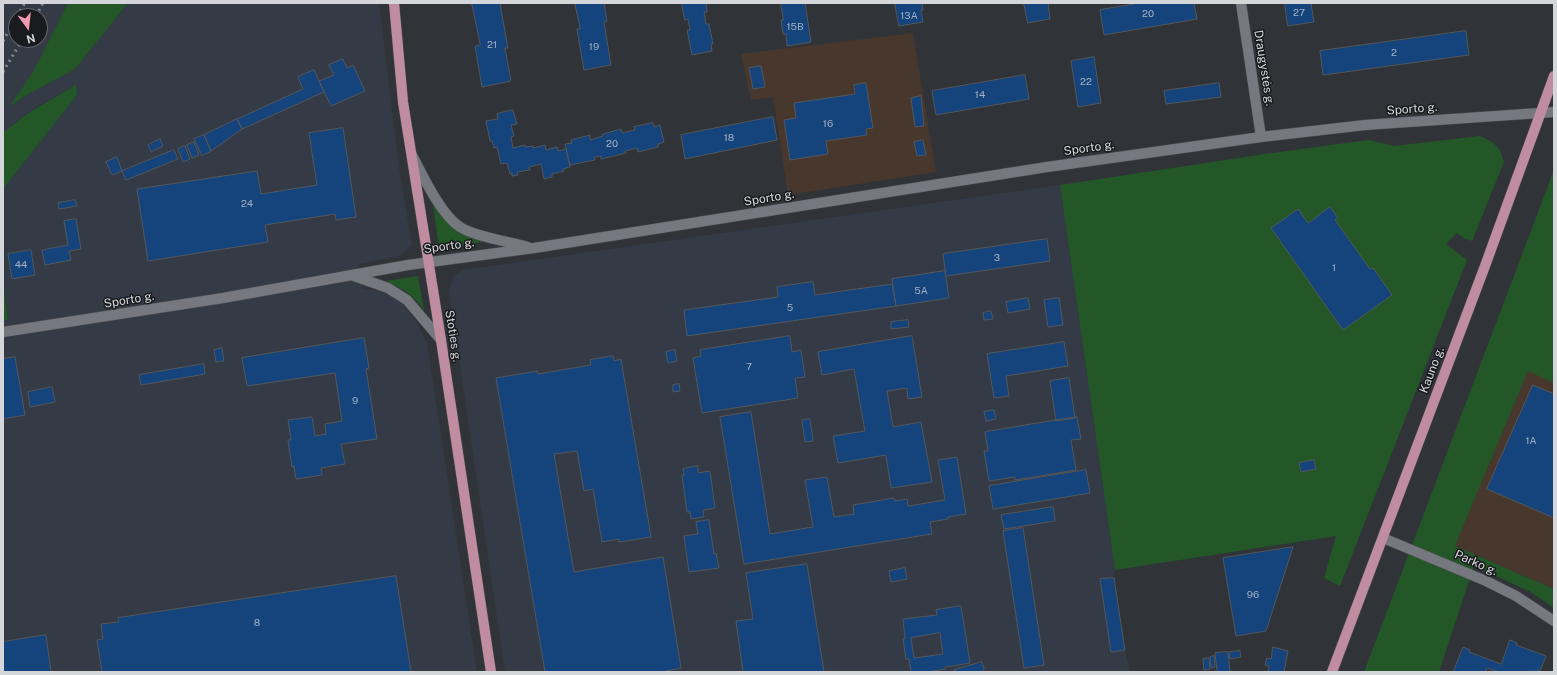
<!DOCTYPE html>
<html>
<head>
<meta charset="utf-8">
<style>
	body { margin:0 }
	#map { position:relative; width:1557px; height:675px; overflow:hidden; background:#303439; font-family:"Public Sans",sans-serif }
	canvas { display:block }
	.frame { position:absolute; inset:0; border:4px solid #d4d6da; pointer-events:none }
	.north { position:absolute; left:8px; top:8px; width:40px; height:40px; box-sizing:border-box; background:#1a1b1e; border:1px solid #646669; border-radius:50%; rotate:165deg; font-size:11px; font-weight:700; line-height:16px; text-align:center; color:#d4d6da }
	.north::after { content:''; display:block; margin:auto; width:14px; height:18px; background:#f19ab2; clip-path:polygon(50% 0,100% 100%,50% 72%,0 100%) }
</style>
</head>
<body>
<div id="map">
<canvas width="1557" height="675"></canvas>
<div class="frame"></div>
<div class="north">N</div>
</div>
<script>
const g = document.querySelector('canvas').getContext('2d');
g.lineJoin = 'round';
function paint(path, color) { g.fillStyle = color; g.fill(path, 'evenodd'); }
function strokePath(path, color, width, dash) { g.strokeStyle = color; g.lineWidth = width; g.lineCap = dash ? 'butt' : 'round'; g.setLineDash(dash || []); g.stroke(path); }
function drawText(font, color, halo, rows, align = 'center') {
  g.font = font + ' "Public Sans",sans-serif'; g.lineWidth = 3; g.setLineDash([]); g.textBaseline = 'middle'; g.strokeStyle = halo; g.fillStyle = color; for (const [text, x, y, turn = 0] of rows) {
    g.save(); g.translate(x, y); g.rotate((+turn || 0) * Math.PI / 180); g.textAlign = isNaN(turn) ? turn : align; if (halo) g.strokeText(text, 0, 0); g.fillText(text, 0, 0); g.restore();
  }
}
paint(new Path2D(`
	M913,33L936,172L788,195L773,97L751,100L741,54Z
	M1528,370L1554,383V589L1455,546Z`), '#48372d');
paint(new Path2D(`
	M3,3H68L33,72L10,106L25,96L75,69L128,3H379L399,168L412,245L400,256L359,264L362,289L375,290L398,297L415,320L427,343L477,672H3V320L8,319L3,279V189L77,95L76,85L28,112L3,133ZM16,16H40V40H16Z
	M1060,185L1115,570L1114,578L1125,650L1130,672H505L449,291L453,277L463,270Z`), '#343b46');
paint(new Path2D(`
	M68,3H128L75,69L25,96L9,107L33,72Z
	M76,85L77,95L3,189V133L28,113Z
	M1480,136C1495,143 1500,146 1504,162L1472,241L1464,238L1457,233L1446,244L1467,260L1340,586L1324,578L1336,536L1115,570L1060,185L1265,154L1368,140L1394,146Z
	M1554,170V383L1528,371L1455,546L1554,589V608L1531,592L1474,566L1439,672H1364Z
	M432,198L440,212L490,241L439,248Z
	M418,276L424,311C415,296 402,288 386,281Z
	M3,279L8,320H3Z`), '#235727');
const building = new Path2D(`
	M472,3H503L500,4L508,48H505L511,81L482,87L475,46L480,45Z
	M575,3H604L607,21L604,22L611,65L584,70L577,29H580Z
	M682,3H706L707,12H704L706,24H709L713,44H711L712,51L692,55L687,30H690L688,19L685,20Z
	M781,3H805L811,42L787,46L786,34H783L781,20H783Z
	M895,3H922L923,10H921L923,22L899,26Z
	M1024,3H1048L1050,19L1028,23Z
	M1141,3H1194L1197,19L1104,35L1100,10Z
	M1285,3H1311L1314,22L1288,26Z
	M1466,31L1469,55L1323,75L1320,51Z
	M1094,57L1101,103L1078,107L1071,61Z
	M343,59L347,68L353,65L365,91L331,106L319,81L334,75L329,65Z
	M761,66L765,87L753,89L749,68Z
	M314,70L324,92L242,129L237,119L303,89L298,77Z
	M1025,75L1029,99L936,115L932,91Z
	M866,83L873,128L866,129L867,135L826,141L828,154L790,160L784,120L796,118L794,103L855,94L854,85Z
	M1219,83L1221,97L1166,104L1164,91Z
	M921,96L924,126L915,127L911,98Z
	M513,110L517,124L511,125L514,136L511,137L513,148L525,145V147L533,146V148L545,145L546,150L557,147L558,151L566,149L570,167L563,169L564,171L552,174V177L544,179L541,164L529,167L530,170L517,172L518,175L512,176V173L510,174L507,163L501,164L497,147L494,148L492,141H490L486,121L498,119L497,114Z
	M773,117L777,140L685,159L681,135Z
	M237,119L242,129L211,151L204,135Z
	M653,123L654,127L660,125L664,142L658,144V147L638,152L637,148L625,151L626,153L601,159V156L594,157L595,160L570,165L565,144L572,143L571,140L590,135V140L603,136V134L621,129L622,133L635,130L634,127Z
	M343,128L356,217L336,220L335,214L265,225L268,242L148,261L137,189L257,171L261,194L317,185L309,133Z
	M204,135L211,151L202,156L194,139Z
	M160,139L163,146L151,152L148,145Z
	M923,140L926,155L917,156L914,142Z
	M194,142L199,155L192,158L187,145Z
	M185,146L190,159L183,162L178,149Z
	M174,150L178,159L126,180L122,171Z
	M117,157L122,171L112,175L106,162Z
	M75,200L77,206L59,209L58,203Z
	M1330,207L1338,218L1335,220L1370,269L1373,268L1392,295L1343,330L1271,228L1298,209L1308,223Z
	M76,219L81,249L69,251L71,260L45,265L42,250L68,245L64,221Z
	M1047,239L1050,261L946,276L943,254Z
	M31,250L35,275L12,279L8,254Z
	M945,271L949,298L896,306L892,279Z
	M813,282L815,295L892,284L896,306L687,336L684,310L778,297L777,287Z
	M1028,298L1030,309L1008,313L1006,302Z
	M1059,298L1063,325L1048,327L1044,300Z
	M991,311L993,319L984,320L983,313Z
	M908,320L909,327L891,329V322Z
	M790,336L792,352L801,350L805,377L795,378L798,398L702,413L693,358L701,356L700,350Z
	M912,336L922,397L908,399L907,388L887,391L893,427L921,422L932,482L891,488L886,455L838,463L833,436L865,431L854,369L822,375L818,352Z
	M364,338L369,368L366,369L377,439L341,444L345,464L321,468L322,475L296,479L294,466L292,467L288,440H291L288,420L312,417L315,436L326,434L325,424L342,421L335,373L247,386L242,358Z
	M1064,342L1068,366L1006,376L1009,396L994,398L987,354Z
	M222,348L224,361L216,362L214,350Z
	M675,350L677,361L668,363L666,352Z
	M613,356L614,361L621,359L651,537L619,542V539L602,542L593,489L584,491L577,451L554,454L574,572L663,557L681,668L661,672H545L496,378L537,371L538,374L591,365L590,360Z
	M15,357L25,415L3,419V359Z
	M204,364L205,374L141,385L139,375Z
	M1069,378L1075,418L1056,421L1050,381Z
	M679,384L680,391L673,392V385Z
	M1533,385L1554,394V518L1487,489Z
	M52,387L55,402L30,407L28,392Z
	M994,410L996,419L986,421L984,412Z
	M751,412L770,534L813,527L805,480L827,477L834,517L854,514L853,505L894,498L895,501L907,499L908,506L945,500L938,460L957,457L966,514L948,517V519L930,522L932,534L744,564L720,417Z
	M1077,417L1081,439L1071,440L1076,470L1015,480V477L989,481L984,451H988L985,432Z
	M810,419L813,441L805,442L802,420Z
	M1314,460L1316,469L1301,472L1299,463Z
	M698,466V473L710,471L715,508L703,510L704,517L691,519L690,512H687L682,475H684L683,469Z
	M1086,470L1090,493L993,509L989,486Z
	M1053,507L1055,521L1004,529L1001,515Z
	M709,520L714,554L716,553L719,568L689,572L684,536L698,534L696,522Z
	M1023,528L1044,665L1024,668L1003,531Z
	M1293,547L1266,631L1236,636L1223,558Z
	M807,564L824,672H743L736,621L753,619L746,573Z
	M905,568L907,579L891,582L889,571Z
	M396,576L411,672H102L97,640L103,639L101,624L119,622L118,618Z
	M1114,578L1125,650L1111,652L1100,579Z
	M961,606L970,663L945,667V669L928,672H911L909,659H906L903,639H905L903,619L937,615L936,610ZM940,633L943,654L914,658L911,638Z
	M46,635L51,672H3V642Z
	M1510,640L1517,643L1516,645L1546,656L1540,671L1499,672L1487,668L1485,672H1453L1463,647L1470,650L1469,652L1501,664Z
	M1273,647L1288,651L1284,672H1268L1269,666L1265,665L1267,658L1271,659Z
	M1240,651L1241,657L1230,659L1229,652Z
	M1228,652L1230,672H1212L1217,671L1215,653Z
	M1214,656L1215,667L1211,668L1210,657Z
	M1209,658L1210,669L1204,670L1203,659Z
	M982,662L984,668L983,672H954V670Z`);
paint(building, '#15437b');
strokePath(building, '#52575c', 1);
const minor = new Path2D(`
	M1241,3L1261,137
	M412,155C423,176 441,215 460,227C473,236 511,242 528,247
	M354,276L388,288L407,300L441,340
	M3,332L223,298L408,265L534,248L1047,167L1261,137L1365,125L1554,112
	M1383,538L1486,581L1516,596L1554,621`);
const major = new Path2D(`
	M394,3L403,102L441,340L491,672
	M1332,672L1485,266L1554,76`);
strokePath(minor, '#4d5054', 11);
strokePath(major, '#4d5054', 11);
strokePath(minor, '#75797f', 10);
strokePath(major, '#bf8d9f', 10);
strokePath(new Path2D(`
	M17,16L25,3
	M36,16L43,3
	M3,41L16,18
	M3,72L22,40`), '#828589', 3, [2, 4]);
drawText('10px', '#a4b1c2', null, [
	["27",1299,13],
	["20",1148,14],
	["13A",909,16],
	["15B",795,27],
	["21",492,45],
	["19",594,47],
	["2",1394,53],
	["22",1086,82],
	["14",980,95],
	["16",828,124],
	["18",729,138],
	["20",612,144],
	["24",247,204],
	["3",997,258],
	["44",21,265],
	["1",1334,268],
	["5A",921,291],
	["5",790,308],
	["7",749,367],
	["9",355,401],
	["1A",1531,441],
	["96",1253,595],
	["8",257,623]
]);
drawText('12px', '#d4d6da', '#1a1b1e', [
	["Draugystės g.",1264,68,81],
	["Sporto g.",1412,109,-4],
	["Sporto g.",1089,148,-8],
	["Sporto g.",769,198,-9],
	["Sporto g.",449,246,-8],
	["Sporto g.",129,300,-9],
	["Stoties g.",453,336,81],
	["Kauno g.",1432,370,-69],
	["Parko g.",1476,563,24]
]);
</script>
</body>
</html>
